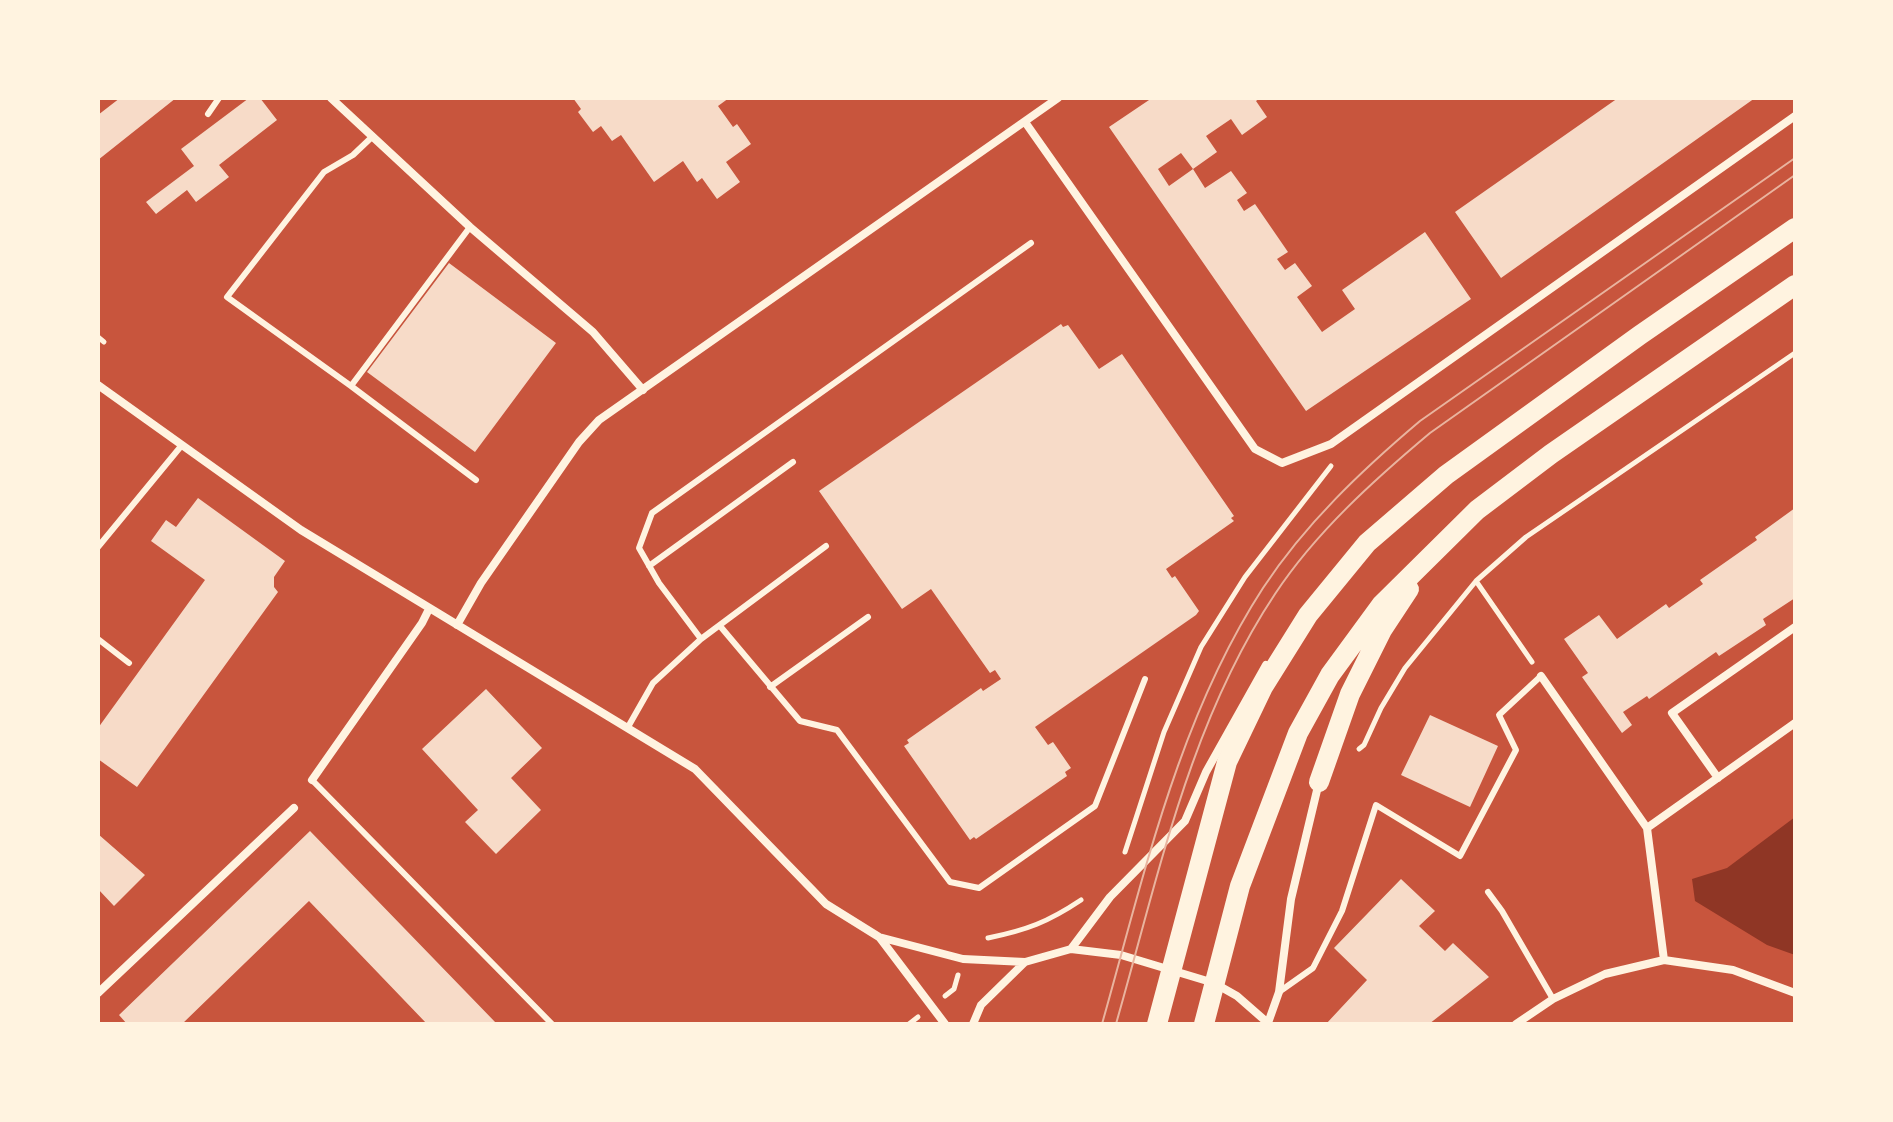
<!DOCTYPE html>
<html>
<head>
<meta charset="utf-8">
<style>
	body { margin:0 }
	#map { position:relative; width:1893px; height:1122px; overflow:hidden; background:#c8553d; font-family:"Source Serif 4",serif }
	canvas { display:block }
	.frame { position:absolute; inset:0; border:100px solid #fff3e0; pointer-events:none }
</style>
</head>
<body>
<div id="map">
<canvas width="1893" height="1122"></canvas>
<div class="frame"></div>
</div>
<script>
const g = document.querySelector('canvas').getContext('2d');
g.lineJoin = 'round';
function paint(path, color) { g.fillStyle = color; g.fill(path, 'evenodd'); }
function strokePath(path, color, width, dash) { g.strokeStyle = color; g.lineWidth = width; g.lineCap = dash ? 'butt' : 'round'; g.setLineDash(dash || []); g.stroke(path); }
paint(new Path2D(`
	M1795,817V955L1767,945L1695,901L1692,879L1727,868Z`), '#8f3625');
paint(new Path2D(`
	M120,98H176L98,160V115Z
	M249,98H260L277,120L219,165L229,177L196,202L187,190L156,214L146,202L194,166L181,149Z
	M573,98H729L718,106L733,127L737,124L751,144L726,162L740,182L717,199L702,178L697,182L683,161L654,182L621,135L612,141L601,126L593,132L578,112L581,109Z
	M1152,98H1260L1256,101L1267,117L1242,135L1231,119L1206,136L1217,152L1193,169L1181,153L1158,169L1169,186L1193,169L1205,188L1231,171L1247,193L1237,200L1244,211L1255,204L1288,252L1277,259L1285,270L1295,263L1312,286L1297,297L1322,332L1355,309L1342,290L1425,232L1471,299L1306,411L1109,127Z
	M1618,98H1755L1501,278L1455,212Z
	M449,263L556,343L475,452L367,372Z
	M1061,324L1063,327L1068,325L1099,369L1122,354L1234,516L1231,518L1234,521L1166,569L1172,578L1175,576L1199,611L1196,615L1035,727L1048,745L1053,742L1071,768L1065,772L1067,776L976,839L974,837L970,840L904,746L909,743L907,740L981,688L983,691L1001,679L995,670L990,673L931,589L902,609L819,491Z
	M198,498L285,561L274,577V587L278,592L137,787L98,759V728L205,580L151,541L166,520L176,527Z
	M1795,508V598L1763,619L1766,625L1719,656L1716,652L1649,699L1647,696L1623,712L1632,725L1622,733L1582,677L1588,673L1564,639L1599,615L1617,639L1666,604L1669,608L1703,584L1700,580L1757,540L1755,537Z
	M486,689L542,748L511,778L541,810L496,854L465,822L478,810L422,749Z
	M1430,715L1498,746L1470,807L1401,775Z
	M310,831L497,1024H427L309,901L182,1024H127L119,1015Z
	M98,834L145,875L114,906L98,889Z
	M1401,879L1435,911L1419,926L1445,951L1453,943L1489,977L1429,1024H1326L1367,980L1334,948Z`), '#f7dbc8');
strokePath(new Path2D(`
	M98,337L104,342
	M1476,581L1532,662
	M1359,749L1364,745L1381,708L1405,668L1476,581L1526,537L1795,353
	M1125,852L1164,732L1201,647L1245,577L1331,466
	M988,938C1027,930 1048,922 1081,900
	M945,996L954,989L958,975
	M909,1024L918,1017`), '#fff3e0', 5);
strokePath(new Path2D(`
	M208,114L219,98
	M373,136L353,155L324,172L227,297L351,386L470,227
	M351,386L476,480
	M98,547L182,445
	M649,566L793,462
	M720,626L800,721L837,730L950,882L979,888L1095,806L1145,679
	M98,639L129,663
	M701,639L659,583L639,548L652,513L1031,243
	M770,687L868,617
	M628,727L653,683L701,639L826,546
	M312,780L552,1024
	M1488,892L1502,911L1553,999
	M1279,992L1313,968L1342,911L1376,805L1460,856L1516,750L1499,715L1541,676`), '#fff3e0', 6);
strokePath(new Path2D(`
	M331,98L470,227L593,332L643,390
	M1025,122L1255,449L1282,463L1331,444L1795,116
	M98,385L301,530L695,769L826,904L879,937L963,959L1025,962
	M457,625L481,583L579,442L599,420L1058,98
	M1541,676L1647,828L1664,960
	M1718,778L1672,713L1795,627
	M312,780L422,623L429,609
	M1647,828L1795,723
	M880,938L945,1024
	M1071,949L1110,897L1185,821L1206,772L1266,665
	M98,993L294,808
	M1268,1023L1279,992L1291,899L1319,782
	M973,1024L981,1005L1025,962L1071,949L1121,955L1214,983L1237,996L1269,1024
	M1516,1024L1553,999L1605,974L1664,960L1733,970L1795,993`), '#fff3e0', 8);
strokePath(new Path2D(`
	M1319,782L1350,694L1382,630L1409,589
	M1157,1024L1227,762L1263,687L1308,615L1367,543L1446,475L1640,335L1795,228
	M1204,1024L1240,886L1298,733L1330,675L1382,604L1477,510L1551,454L1795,285`), '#fff3e0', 20);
strokePath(new Path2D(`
	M1102,1024C1144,876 1178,719 1263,588C1305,524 1362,470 1420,421L1795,158
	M1116,1024C1158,878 1189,723 1275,594C1316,532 1374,480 1430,433L1795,175`), '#e9b49f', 2);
</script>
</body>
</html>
